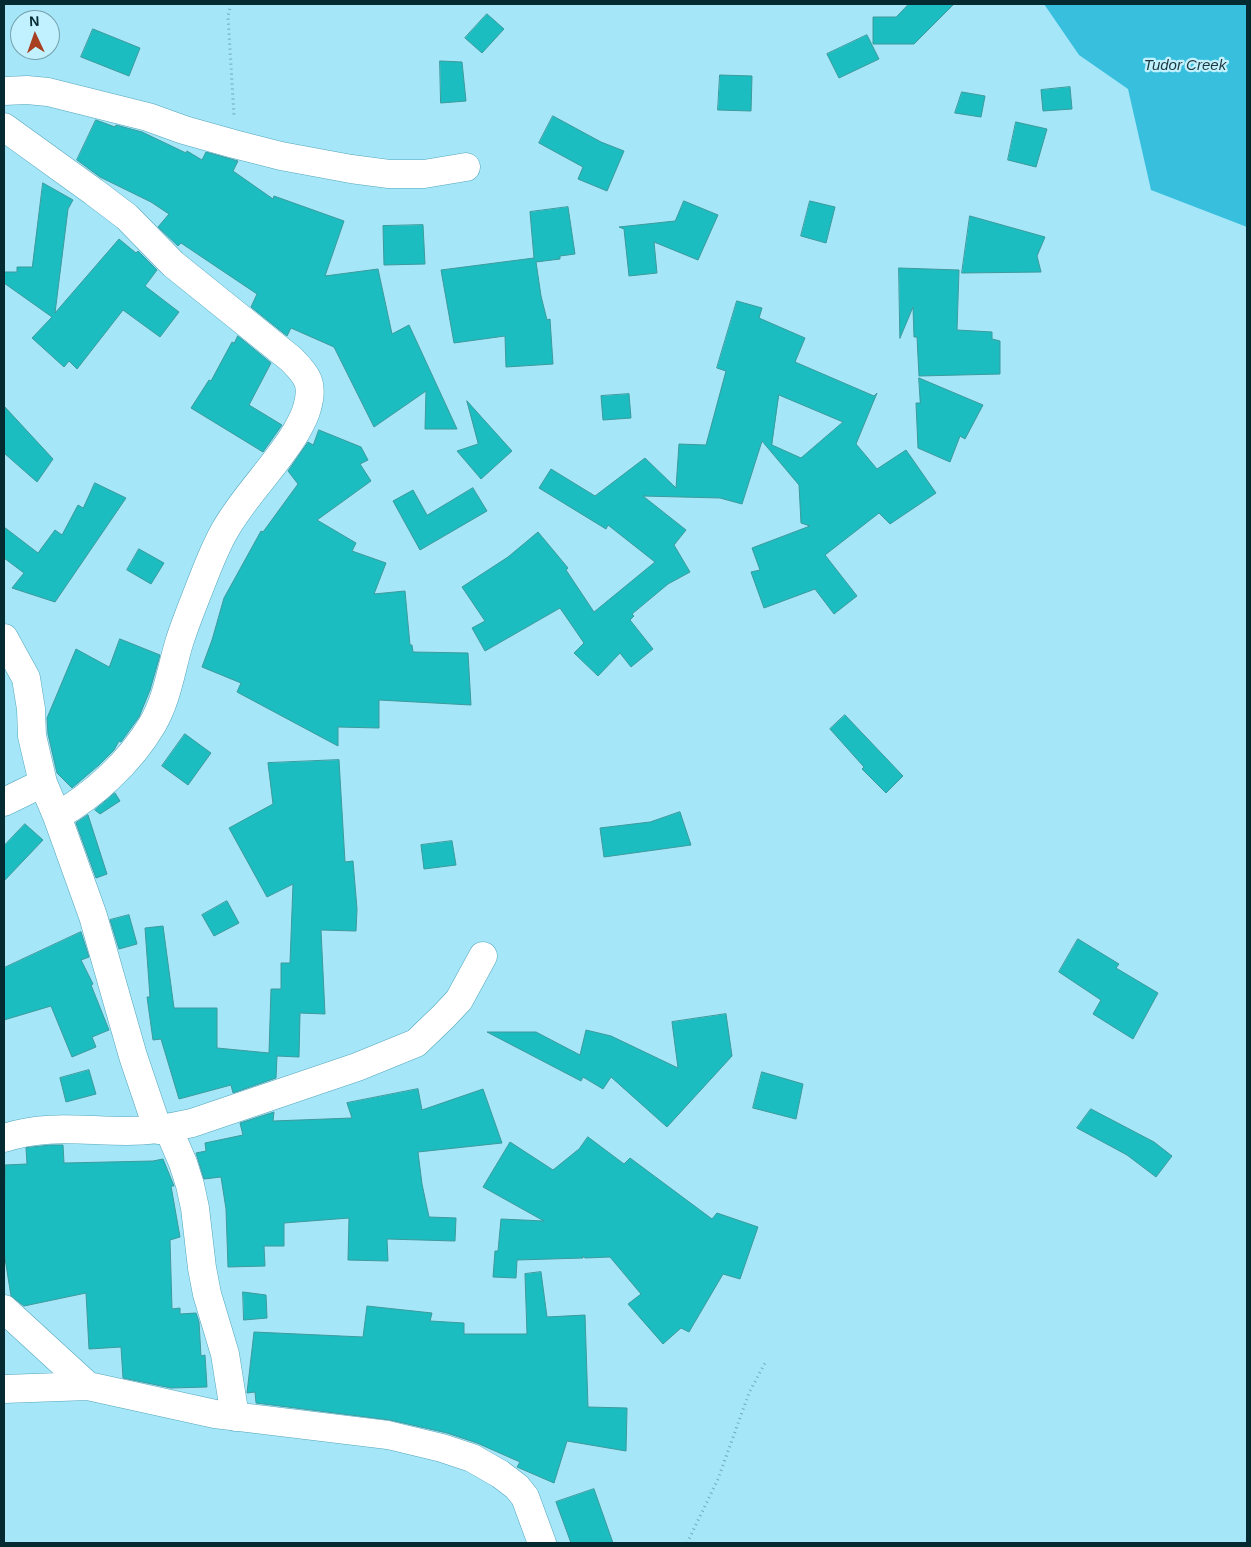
<!DOCTYPE html>
<html>
<head>
<meta charset="utf-8">
<style>
	body { margin:0 }
	#map { position:relative; width:1251px; height:1547px; overflow:hidden; background:#a5e6f8; font-family:Arial,sans-serif }
	canvas { display:block }
	.frame { position:absolute; inset:0; border:5px solid #042a32; pointer-events:none }
	.north { position:absolute; left:10px; top:10px; width:50px; height:50px; box-sizing:border-box; background:#c1f1fe; border:1px solid #75a1ac; border-radius:50%; rotate:357deg; font-size:14px; font-weight:700; line-height:20px; text-align:center; color:#042a32 }
	.north::after { content:''; display:block; margin:auto; width:18px; height:22px; background:#a73f20; clip-path:polygon(50% 0,100% 100%,50% 72%,0 100%) }
</style>
</head>
<body>
<div id="map">
<canvas width="1251" height="1547"></canvas>
<div class="frame"></div>
<div class="north">N</div>
</div>
<script>
const g = document.querySelector('canvas').getContext('2d');
g.lineJoin = 'round';
function paint(path, color) { g.fillStyle = color; g.fill(path, 'evenodd'); }
function strokePath(path, color, width, dash) { g.strokeStyle = color; g.lineWidth = width; g.lineCap = dash ? 'butt' : 'round'; g.setLineDash(dash || []); g.stroke(path); }
function drawText(font, color, halo, rows, align = 'center') {
  g.font = font + ' Arial,sans-serif'; g.lineWidth = 4.5; g.setLineDash([]); g.textBaseline = 'middle'; g.strokeStyle = halo; g.fillStyle = color; for (const [text, x, y, turn = 0] of rows) {
    g.save(); g.translate(x, y); g.rotate((+turn || 0) * Math.PI / 180); g.textAlign = isNaN(turn) ? turn : align; if (halo) g.strokeText(text, 0, 0); g.fillText(text, 0, 0); g.restore();
  }
}
paint(new Path2D(`
	M1044,4H1247V227L1151,190L1128,89L1079,55Z`), '#39bfde');
const building = new Path2D(`
	M909,4H954L914,44H873V17H896Z
	M487,14L504,29L482,53L465,38Z
	M93,29L140,48L129,76L81,57Z
	M867,35L879,59L839,78L827,54Z
	M440,61L462,62L466,101L441,103Z
	M720,75L752,76L751,111L718,110Z
	M1070,87L1072,109L1043,111L1041,90Z
	M962,92L985,96L981,117L955,113Z
	M553,116L601,142L624,151L607,191L578,179L583,167L539,143Z
	M96,120L115,127L116,125L142,132L186,153L187,151L202,160L206,152L238,161L233,171L273,199L274,196L344,221L325,276L378,269L392,334L409,325L457,429H425L426,391L374,427L334,347L291,328L287,336L251,307L257,294L181,243L178,246L158,227L169,214L151,202L100,177L77,160Z
	M1016,122L1047,129L1036,167L1008,160Z
	M43,183L73,200L68,209L55,313L119,239L136,253L138,251L157,270L145,286L179,312L160,337L123,310L77,369L69,361L64,367L32,338L52,317L4,283V272H17V267H32Z
	M684,201L718,215L698,260L654,242L657,273L629,276L624,229L619,227L675,221Z
	M810,201L835,207L826,243L801,236Z
	M568,207L575,254L560,256V259L536,262L541,296L547,320L550,319L553,364L506,367L505,336L454,343L441,270L534,258L530,212Z
	M970,216L1045,237L1037,256L1041,272L962,273Z
	M423,225L425,264L384,265L383,226Z
	M899,268L959,270L957,330L992,332V339L1000,341V374L919,376L917,337H914L913,307L900,338Z
	M737,301L762,308L759,318L805,338L795,362L874,396L877,393L856,444L877,469L906,450L936,493L890,524L879,513L825,555L857,596L834,614L815,589L764,608L751,572L760,570L752,548L810,526L801,523L799,485L762,441L742,504L720,498L643,496L686,530L674,545L690,572L668,584L632,614L634,616L630,620L653,649L631,667L620,653L598,676L574,653L584,643L560,608L485,651L472,628L485,621L462,587L508,557L538,532L568,568L566,570L594,612L655,562L608,525L606,529L539,488L551,469L595,496L645,458L676,488L679,444L706,445L726,371L717,368ZM779,395L843,422L801,458L772,445Z
	M238,336L271,363L249,405L282,425L263,452L191,408L209,380L211,381L232,342L234,343Z
	M919,378L983,405L965,439L960,436L950,462L918,448L916,403H920Z
	M629,394L631,418L603,420L601,396Z
	M467,401L512,451L481,479L457,451L478,444Z
	M4,406L53,459L37,482L4,453Z
	M319,430L361,447L368,460L360,464L371,481L317,520L356,543L352,551L386,563L374,594L405,591L410,645H412L413,652L468,653L471,705L379,700V728L338,727V746L237,692L241,683L202,667L212,640L224,598L261,531L263,532L298,484L288,471L308,442L313,445Z
	M95,483L126,498L55,602L12,588L24,573L4,558V527L38,553L55,530L62,535L78,505L83,508Z
	M473,488L487,511L420,550L393,501L413,490L427,515Z
	M139,549L164,563L151,584L127,570Z
	M120,639L160,655L150,690L139,717L121,742L119,741L114,750L99,765L72,788L57,773L48,734L47,718L76,649L109,667Z
	M845,715L903,776L886,793L862,769L864,767L830,729Z
	M185,734L211,753L188,785L162,766Z
	M339,760L345,862L353,861L357,909L356,931L321,930L325,1014L300,1013L299,1057L277,1056L276,1078L233,1093L231,1085L179,1099L161,1039L153,1040L147,997H150L145,928L163,926L174,1008H217V1048L269,1053L271,989H281V963H290L293,884L267,897L229,828L273,804L268,763Z
	M115,793L120,801L100,814L95,810Z
	M680,812L691,845L604,857L600,828L650,822Z
	M88,815L107,874L96,878L76,823Z
	M25,824L43,840L4,881V846Z
	M452,841L456,865L424,869L421,845Z
	M227,901L239,923L214,936L202,915Z
	M129,915L137,944L119,949L110,920Z
	M81,932L89,957L81,960L93,984L91,985L109,1030L92,1037L96,1047L72,1057L51,1006L4,1020V968Z
	M1078,939L1119,964L1116,968L1158,993L1133,1039L1093,1014L1101,1000L1059,972Z
	M726,1014L732,1056L667,1127L611,1077L603,1089L583,1077L581,1081L487,1032H536L580,1055L586,1030L611,1036L678,1068L672,1022Z
	M89,1070L96,1094L66,1102L60,1078Z
	M762,1072L803,1084L796,1119L753,1108Z
	M418,1089L422,1110L483,1089L502,1143L418,1152L422,1184L429,1217L456,1218L455,1241L387,1239L388,1261L348,1260L349,1218L284,1223V1246H264L265,1266L228,1267L226,1209L221,1177L204,1179L196,1153L206,1151L205,1143L243,1135L240,1123L274,1112L273,1121L352,1118L347,1103Z
	M1091,1109L1154,1142L1172,1156L1156,1177L1127,1155L1077,1128Z
	M588,1137L624,1164L630,1158L712,1219L717,1213L758,1227L740,1279L723,1274L689,1332L681,1328L663,1344L628,1304L641,1294L610,1257L585,1258L583,1256V1258L517,1260L516,1278L493,1277L495,1251H498L501,1219L544,1221L483,1187L510,1142L553,1170L579,1149Z
	M51,1145H63L64,1163L153,1161L163,1159L174,1186H171L180,1237L170,1240L172,1309L180,1308V1314L196,1313L199,1322L201,1356L205,1355L207,1387L171,1388L123,1378L121,1347L89,1349L86,1293L24,1306L11,1296L4,1252L5,1165L27,1164L26,1148Z
	M541,1272L547,1317L585,1315L588,1407L627,1408L626,1451L567,1441L554,1483L517,1467L520,1462L477,1443L447,1433L390,1420L256,1403L255,1392L247,1393L254,1332L363,1337L367,1306L432,1313L430,1321L464,1323V1334H527L525,1274Z
	M243,1292L266,1295L267,1318L244,1320Z
	M594,1489L613,1543H571L556,1502Z`);
paint(building, '#1cbdc0');
strokePath(building, '#3c9a9c', 1);
const street = new Path2D(`
	M4,91L27,90L48,92L148,117L184,130L234,144L281,156L351,169L389,174H424L466,167
	M4,127L94,192L127,217L173,264L291,359C308,376 314,384 307,408C305,416 300,425 296,432C275,467 245,495 225,530C214,549 207,569 199,589C192,607 185,624 179,643C171,670 167,700 152,725C130,762 94,795 57,816L93,916L133,1056L158,1130
	M4,638L26,678L31,709L32,736L43,783L57,816
	M4,802L43,783
	M168,1128L183,1163L190,1185L195,1208L202,1268L207,1294L225,1354L235,1417
	M4,1138C46,1124 83,1131 127,1131C149,1131 170,1128 192,1123L357,1067L416,1043L444,1016L459,1000L483,956
	M4,1309L88,1386
	M4,1389L88,1386L215,1414L388,1435L442,1448L472,1458L500,1474L517,1487L525,1497L542,1543`);
strokePath(street, '#53a6bc', 29);
strokePath(new Path2D(`
	M231,4L228,16L234,116
	M687,1543L718,1479L749,1393L766,1361`), '#71a9b8', 3, [1, 4]);
strokePath(street, '#fff', 28);
drawText('italic 15px', '#1d3940', '#c1f1fe', [
	["Tudor Creek",1185,66]
]);
</script>
</body>
</html>
